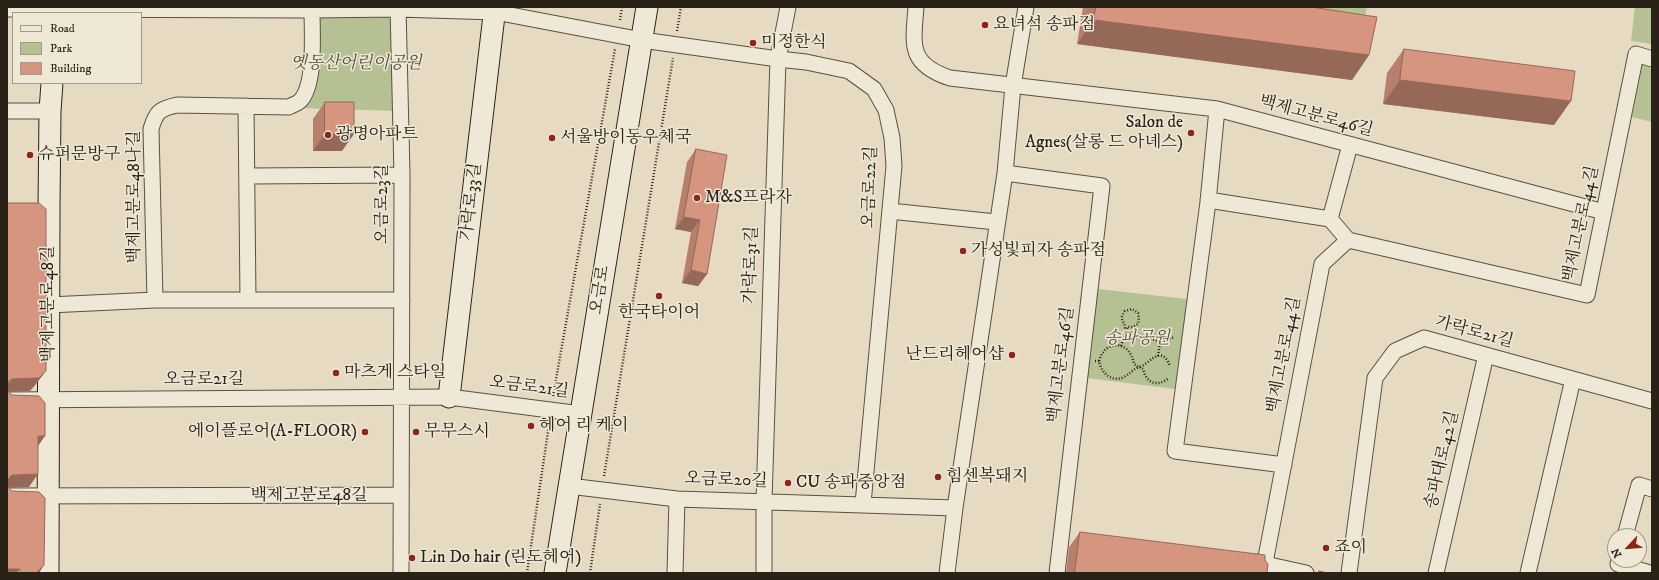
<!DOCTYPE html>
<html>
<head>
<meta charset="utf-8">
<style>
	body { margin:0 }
	#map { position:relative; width:1659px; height:580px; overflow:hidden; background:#e6dbc2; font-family:"IM FELL DW Pica",serif }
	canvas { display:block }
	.frame { position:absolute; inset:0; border:8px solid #2b2217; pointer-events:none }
	.legend { position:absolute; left:12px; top:12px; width:130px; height:72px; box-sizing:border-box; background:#efe8d7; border:1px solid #a1998a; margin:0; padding:5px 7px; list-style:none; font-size:12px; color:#2b2217 }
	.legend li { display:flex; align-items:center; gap:8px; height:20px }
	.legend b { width:20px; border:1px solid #a1998a }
	.north { position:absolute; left:1607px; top:528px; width:40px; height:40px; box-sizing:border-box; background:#efe8d7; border:1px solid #a1998a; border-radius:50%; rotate:244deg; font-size:11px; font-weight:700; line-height:16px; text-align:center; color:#2b2217 }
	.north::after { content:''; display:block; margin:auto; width:14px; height:18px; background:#8f2418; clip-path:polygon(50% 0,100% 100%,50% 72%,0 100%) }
</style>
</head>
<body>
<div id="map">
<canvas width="1659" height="580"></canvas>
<div class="frame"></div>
<ul class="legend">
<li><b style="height:5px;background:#efe8d7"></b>Road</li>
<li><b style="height:11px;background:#b5c093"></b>Park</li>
<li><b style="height:11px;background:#d6957e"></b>Building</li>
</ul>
<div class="north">N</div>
</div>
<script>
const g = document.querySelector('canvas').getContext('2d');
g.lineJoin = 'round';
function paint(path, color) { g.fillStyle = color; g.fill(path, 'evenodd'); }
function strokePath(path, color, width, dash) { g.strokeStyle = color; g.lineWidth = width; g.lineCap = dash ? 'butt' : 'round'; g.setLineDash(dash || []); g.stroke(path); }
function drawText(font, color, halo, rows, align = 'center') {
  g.font = font + ' "IM FELL DW Pica","Noto Serif KR",serif'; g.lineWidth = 3; g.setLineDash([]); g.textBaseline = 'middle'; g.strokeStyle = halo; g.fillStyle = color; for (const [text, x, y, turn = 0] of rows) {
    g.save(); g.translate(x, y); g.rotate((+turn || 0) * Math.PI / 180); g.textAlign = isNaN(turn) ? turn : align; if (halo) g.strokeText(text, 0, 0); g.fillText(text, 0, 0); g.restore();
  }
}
paint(new Path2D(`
	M1277,7H1367L1365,17Z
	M1635,7H1652V44L1631,41Z
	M316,14H399L398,111L299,108Z
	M1643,62L1652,64V122L1632,117Z
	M1090,288L1195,300L1183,390L1079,377Z`), '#b5c093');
const street = new Path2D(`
	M398,7L402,175L401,573
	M916,7C913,45 908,64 950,78L1217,109L1604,212
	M7,9L312,10L398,9L495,12L642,40L778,59L806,62L849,71L874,89L886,110L892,138L894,166L863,504
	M246,106L248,300
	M1217,109L1208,202L1175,451L1284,465
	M7,111H50
	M1005,173L1102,186L1057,573
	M247,176L402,175
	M1208,200L1330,219L1348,240L1587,295L1636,54L1652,59
	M890,211L996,222
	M1330,219L1350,145
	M155,300L151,129C156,112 159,109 177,105L289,107C292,105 297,104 300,101C316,85 312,33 312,10
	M49,305L155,300H402
	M7,400L449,397L581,414
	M569,486L677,499L955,508
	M7,496L401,495
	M1625,536L1639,485L1652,489
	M1619,560L1618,564L1650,573
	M1256,562L1306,573
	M675,573L677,499
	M764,573V501L778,59L788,7
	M947,573L955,508L1005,173L1013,86L1026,7
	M1263,573L1322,264L1348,240
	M1349,573L1375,378L1395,351L1424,338L1652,401
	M1436,573L1486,355
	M1528,573L1573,379`);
const secondary = new Path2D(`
	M57,13V7
	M449,397L495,7
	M48,573L49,207L50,111L52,83
	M555,573L647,7`);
strokePath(street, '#5a5042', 17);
strokePath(secondary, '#2b2217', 23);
strokePath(new Path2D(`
	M620,20L622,7
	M677,31L681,7
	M1121,346C1123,340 1125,335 1125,329C1125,320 1118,320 1125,311L1132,309L1138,313L1139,318L1138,324L1133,327H1127L1125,334L1131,337H1147L1160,342
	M1158,356L1160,342L1175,337
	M1095,361H1099C1101,372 1111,383 1124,377C1130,374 1133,369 1139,367L1143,369C1147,384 1157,387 1169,378
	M1099,361C1105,339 1130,340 1134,364L1139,367C1149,365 1161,343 1170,366
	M553,396L615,49
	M604,476L673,58
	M527,573L549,425
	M590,573L600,504`), '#2b2217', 2.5, [1, 2]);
strokePath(street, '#efe8d7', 15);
strokePath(secondary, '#efe8d7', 21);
paint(new Path2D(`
	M1083,7H1311L1369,55L1352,80L1077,44Z
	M1404,49L1554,125L1383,104L1387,73Z
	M325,102L342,151H313V119Z
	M696,149L707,274L698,286L682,283L691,232L675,229L687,162Z
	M1080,532L1267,573H1066L1069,547Z`), '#b8806c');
paint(new Path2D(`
	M1094,20L1369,55L1352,80L1077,44Z
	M1400,80L1571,101L1554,125L1383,104Z
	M325,134H354L342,151H313Z
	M684,217L700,220L691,232L675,229Z
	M691,270L707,274L698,286L682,283Z
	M46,371L36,384L30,391L7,392V384L12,379Z
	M38,436H45L36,449Z
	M38,474L29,487L7,488V480L12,475Z
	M44,565L39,573H36Z
	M7,569H20L17,573H7Z`), '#966858');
const building = new Path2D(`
	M1096,7H1311L1377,17L1369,55L1094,20Z
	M1404,49L1575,71L1571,101L1400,80Z
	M325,102H354V134H325Z
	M696,149L727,155L707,274L691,270L700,220L684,217Z
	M7,203H39L46,209V371L39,378L12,379L8,382L7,387L9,392L12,395L39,396L45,403V436H38V474L12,475L9,478L7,483L9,488L12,491L39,492L45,498L44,565L36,573H20V569H7Z
	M1080,532L1265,555V560L1268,564L1267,573H1075Z
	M1319,571L1327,573H1319Z`);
paint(building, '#d6957e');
strokePath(building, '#966858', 1);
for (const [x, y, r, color] of [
	[985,25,4,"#8f2418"],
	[753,43,4,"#8f2418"],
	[1191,133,4,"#8f2418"],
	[328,135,4,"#8f2418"],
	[552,138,4,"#8f2418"],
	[30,155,4,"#8f2418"],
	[697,198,4,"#8f2418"],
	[963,251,4,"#8f2418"],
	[659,296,4,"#8f2418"],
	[1012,355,4,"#8f2418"],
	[336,373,4,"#8f2418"],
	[531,426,4,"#8f2418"],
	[365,432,4,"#8f2418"],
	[416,432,4,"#8f2418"],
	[938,477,4,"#8f2418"],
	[788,483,4,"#8f2418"],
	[1326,548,4,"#8f2418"],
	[412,558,4,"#8f2418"]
]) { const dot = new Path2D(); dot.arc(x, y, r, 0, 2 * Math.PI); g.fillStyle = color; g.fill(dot); strokePath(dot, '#efe8d7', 1.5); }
drawText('17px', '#2b2217', '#efe8d7', [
	["요녀석 송파점",993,25],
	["미정한식",761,43],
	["Salon de",1183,123,"right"],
	["Agnes(살롱 드 아녜스)",1183,143,"right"],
	["광명아파트",336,135],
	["서울방이동우체국",560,138],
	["슈퍼문방구",38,155],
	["M&S프라자",705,198],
	["가성빛피자 송파점",971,251],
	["한국타이어",659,313,"center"],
	["난드리헤어샵",1004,355,"right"],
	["마츠게 스타일",344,373],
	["헤어 리 케이",539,426],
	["에이플로어(A-FLOOR)",357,432,"right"],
	["무무스시",424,432],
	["힘센복돼지",946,477],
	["CU 송파중앙점",796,483],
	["죠이",1334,548],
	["Lin Do hair (린도헤어)",420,558]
], 'left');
drawText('italic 17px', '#54513c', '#efe8d7', [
	["옛동산어린이공원",356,64],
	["송파공원",1137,339]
]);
drawText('17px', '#2b2217', '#efe8d7', [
	["백제고분로46길",1316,117,15],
	["오금로22길",871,187,-88],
	["백제고분로48나길",135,197,-90],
	["가락로33길",472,202,-83],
	["오금로23길",383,204,-90],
	["백제고분로44길",1582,224,-78],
	["가락로31길",752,265,-88],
	["오금로",601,290,-81],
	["백제고분로48길",49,304,-90],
	["가락로21길",1474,333,15],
	["백제고분로44길",1285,355,-79],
	["백제고분로46길",1062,365,-83],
	["오금로21길",204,380],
	["오금로21길",529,388,7],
	["송파대로42길",1443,460,-77],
	["오금로20길",726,481,2],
	["백제고분로48길",309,496]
]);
</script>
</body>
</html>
